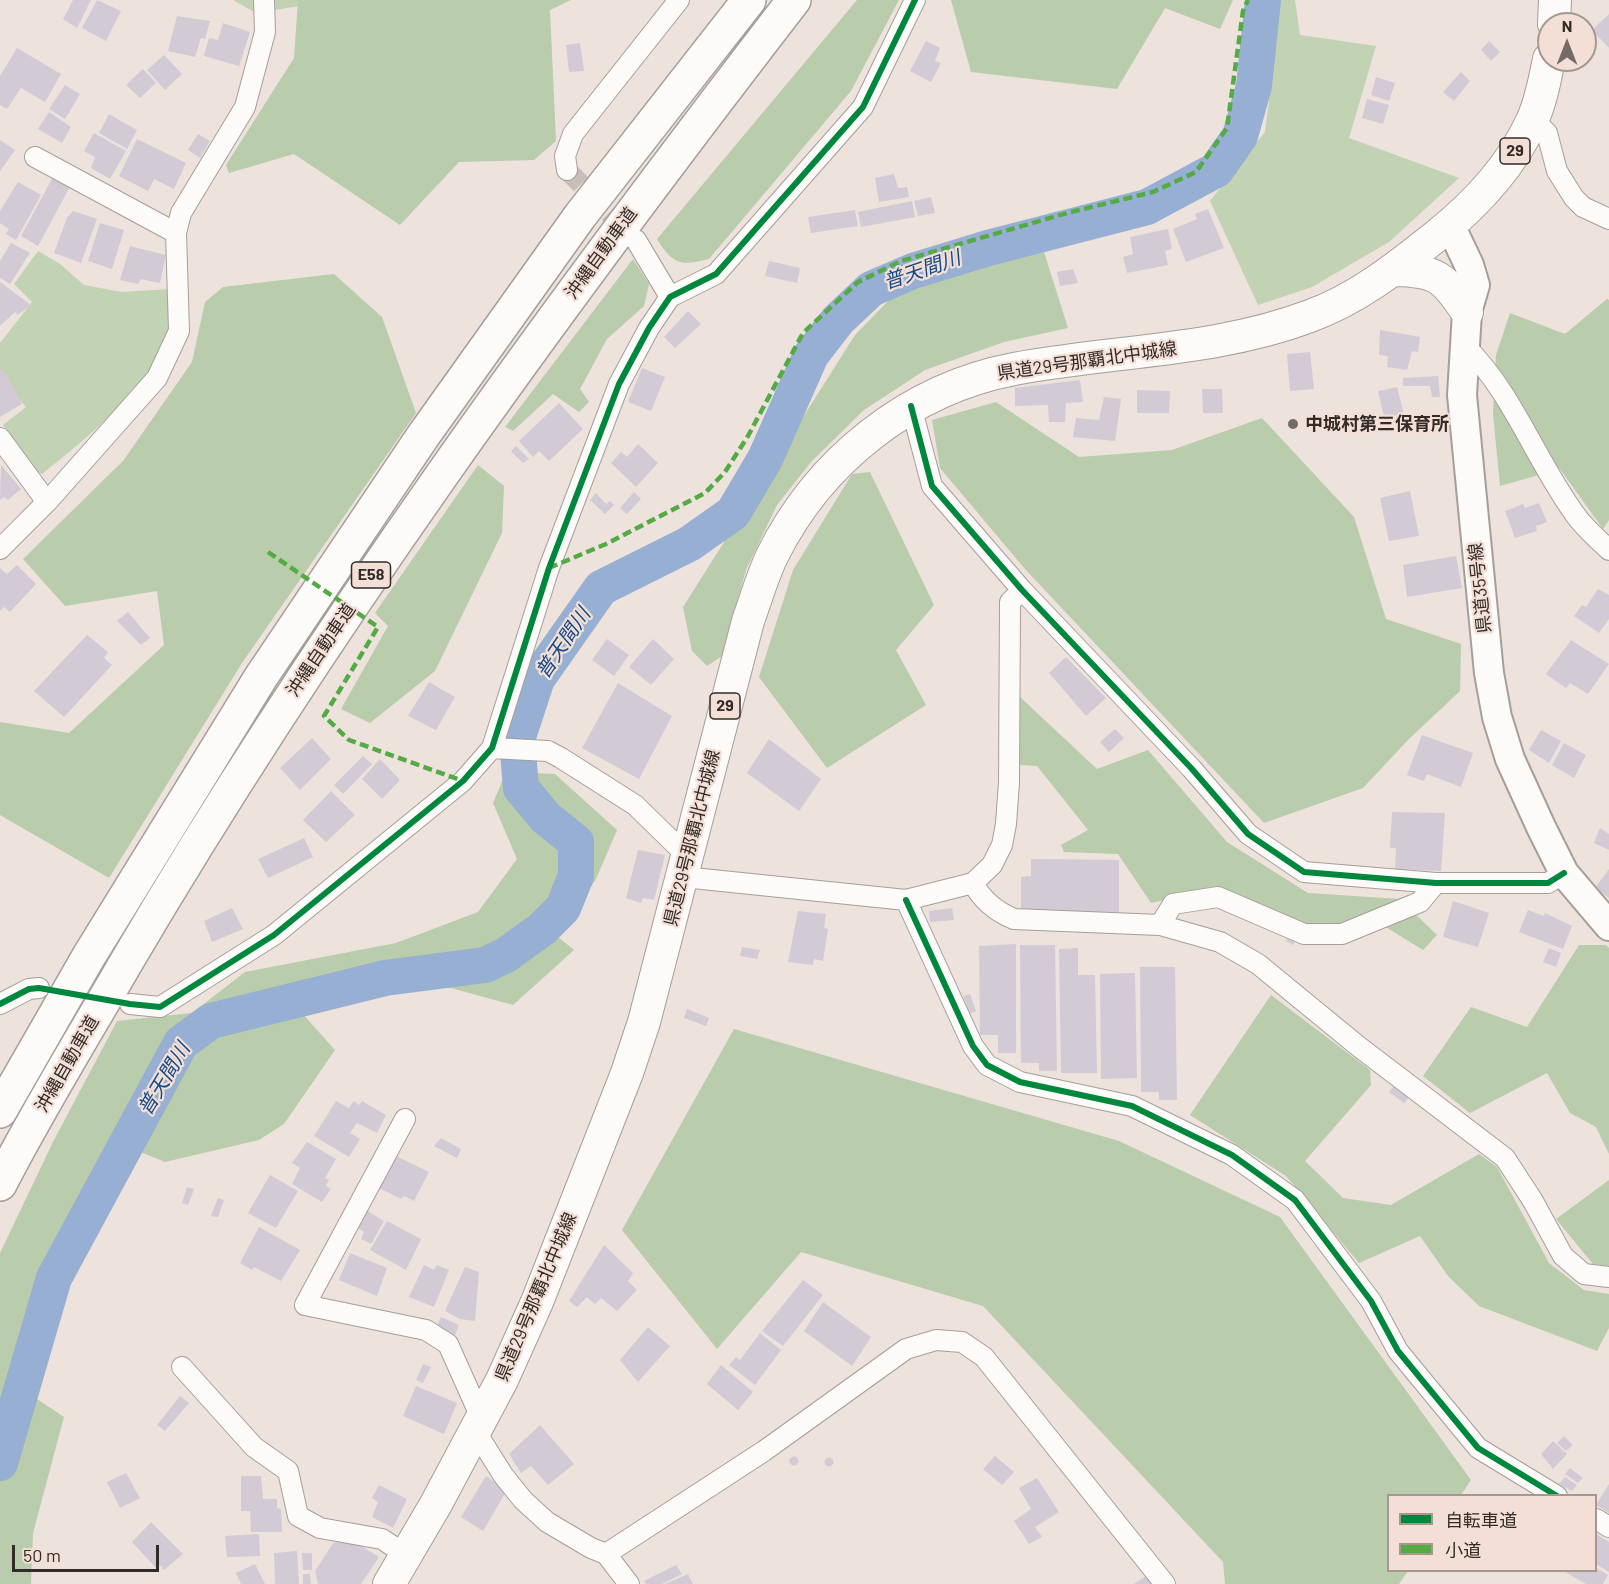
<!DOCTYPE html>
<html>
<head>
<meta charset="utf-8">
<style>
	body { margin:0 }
	#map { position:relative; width:1609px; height:1584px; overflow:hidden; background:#ede2dc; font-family:Barlow,"Noto Sans JP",sans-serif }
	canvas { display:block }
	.legend { position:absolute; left:1387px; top:1494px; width:210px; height:78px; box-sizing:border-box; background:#f3dfd6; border:2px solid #a69790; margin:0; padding:8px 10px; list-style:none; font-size:18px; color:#322b27 }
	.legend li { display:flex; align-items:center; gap:12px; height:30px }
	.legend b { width:30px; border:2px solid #a69790 }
	.north { position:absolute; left:1537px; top:12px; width:60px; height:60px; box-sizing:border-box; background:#f3dfd6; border:2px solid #a69790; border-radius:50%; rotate:0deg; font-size:16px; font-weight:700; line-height:24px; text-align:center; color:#322b27 }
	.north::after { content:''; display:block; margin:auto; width:21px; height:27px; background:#736b66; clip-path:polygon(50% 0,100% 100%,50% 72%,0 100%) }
	.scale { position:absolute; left:12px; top:1545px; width:147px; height:27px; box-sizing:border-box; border:3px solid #322b27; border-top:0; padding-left:8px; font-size:18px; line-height:21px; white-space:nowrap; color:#322b27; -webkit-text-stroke:4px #f3dfd6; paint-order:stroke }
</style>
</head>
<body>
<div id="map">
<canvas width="1609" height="1584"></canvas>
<ul class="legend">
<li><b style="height:8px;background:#00873e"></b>自転車道</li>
<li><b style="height:8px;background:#54ab44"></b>小道</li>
</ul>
<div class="north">N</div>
<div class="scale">50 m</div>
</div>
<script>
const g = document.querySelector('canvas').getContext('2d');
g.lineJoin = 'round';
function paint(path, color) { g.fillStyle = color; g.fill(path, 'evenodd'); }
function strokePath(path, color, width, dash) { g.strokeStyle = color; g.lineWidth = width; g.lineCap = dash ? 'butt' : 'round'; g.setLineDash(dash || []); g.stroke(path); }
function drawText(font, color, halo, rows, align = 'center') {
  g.font = font + ' Barlow,"Noto Sans JP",sans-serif'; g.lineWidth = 4.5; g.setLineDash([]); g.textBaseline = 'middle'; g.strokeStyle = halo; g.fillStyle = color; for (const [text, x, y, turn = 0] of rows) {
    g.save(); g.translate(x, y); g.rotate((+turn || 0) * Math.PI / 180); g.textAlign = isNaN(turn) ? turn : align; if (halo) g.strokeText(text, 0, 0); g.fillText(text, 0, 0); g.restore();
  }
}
paint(new Path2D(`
	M233,0H337L256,13Z
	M1281,0H1295L1300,35L1376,46L1349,138L1459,178L1389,242L1312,287L1258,305L1210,201L1265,132L1273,69L1276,10Z
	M38,251L60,264L84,285L122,292L170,289C169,303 171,321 167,335C154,385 82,442 42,474L28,467L3,425L26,407L0,377V343L32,302L14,284Z`), '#c1d3b3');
paint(new Path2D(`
	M298,0H571L550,10L556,141L534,160L459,162L400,225L294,154L229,173L226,165L294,58Z
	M857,0H899L851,91L709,259C681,266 673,265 657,239Z
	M951,0H1233L1220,29L1165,8L1117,89L971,72Z
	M1044,252L1068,328L1004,342L925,370L864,410L811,462L777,505L746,570L722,656L707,666L692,651L683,607L855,335L891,298L967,270Z
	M633,259L649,284L644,306L607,339L580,389L589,402L579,412L553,394L513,431L505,427Z
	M334,274L382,317L416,413L242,663L109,878L0,815V722L69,733L164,645L157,591L65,606L23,559L123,461L192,362L205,302L223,287Z
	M1607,299L1609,300V520L1603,529L1560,469L1500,486L1493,414L1496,355L1510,313L1565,334Z
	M996,402L1079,457L1172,450L1262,418L1354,517L1386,619L1461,644L1460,691L1409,739L1363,788L1264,823L1025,569L940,468L932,420Z
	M478,465L504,486L502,533L435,671L370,723L341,709L388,626L375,613Z
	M870,472L934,605L896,650L926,705L827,768L759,677L793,570L852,474Z
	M1020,697L1097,769L1148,750L1227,842L1308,893L1400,899L1437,935L1423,950L1384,926L1304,928L1216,888L1151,903L1118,854L1064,852L1061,845L1088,830L1037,766L1020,765Z
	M506,772L555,774L617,830L596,879L558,937L574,950L513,1005L451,988L312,987L301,1012L335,1050L284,1124L259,1140L165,1162L133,1149L70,1261L62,1299L31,1395L64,1417L33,1533L31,1584H0V1253L53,1142L117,1021L192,1013L245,972L396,943L478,912L517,859L493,803Z
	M1579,945H1606L1609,948V1154L1596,1127L1570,1113L1547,1073L1470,1113L1423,1076L1471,1007L1527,1027Z
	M1271,995L1370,1070L1371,1085L1305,1161L1343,1198L1391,1205L1479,1154L1497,1167L1549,1263L1584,1290L1609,1294V1328L1597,1351L1479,1306L1448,1276L1420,1236L1359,1263L1286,1176L1190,1115Z
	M734,1029L1119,1141L1280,1217L1471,1480L1461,1495L1388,1496V1570L1408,1571L1399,1584H1225L1223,1562L983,1306L801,1252L717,1349L622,1230Z
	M1609,1180V1266L1593,1264L1556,1219Z`), '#b9ccab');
strokePath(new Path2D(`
	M0,1463L54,1278L181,1043L211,1021L385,978L485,965L506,955L542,929L563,908L576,876V842L546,818L521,788L517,740L537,679L601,588L689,544L733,513L765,459L811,355L838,320L871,289L913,271L988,248L1147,207L1216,170L1240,136L1254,86L1263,0`), '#96afd2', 36);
paint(new Path2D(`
	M73,0H91L77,28L63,19Z
	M97,0L121,11L106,41L82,28Z
	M1609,14V48L1592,30Z
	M177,16L210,21L205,39L201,38L195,57L168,51Z
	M223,23L250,32L239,66L204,56L209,38L218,40Z
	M926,41L940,48L935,61L941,63L931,82L910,71Z
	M1489,41L1500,52L1491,61L1481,50Z
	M580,43L584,71L569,72L566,45Z
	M17,48L61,74L45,102L21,88L7,109L0,105V76Z
	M164,55L182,74L165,90L147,70Z
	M143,69L156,83L140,98L126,85Z
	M1461,72L1470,81L1454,101L1443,92Z
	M1376,77L1395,83L1389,101L1371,95Z
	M65,85L80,94L65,119L49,109Z
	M1367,99L1389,105L1383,124L1362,118Z
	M49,112L71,127L62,143L38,129Z
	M109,114L137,130L127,149L99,133Z
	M94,133L126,151L110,179L91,168L95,157L84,151Z
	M198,134L210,141L200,158L188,150Z
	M137,139L186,163L174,189L154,179L148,191L119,176Z
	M0,140L15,150L0,171Z
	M894,174L898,188L907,187L909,197L879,202L875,178Z
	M54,175L72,183L38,246L21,236Z
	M18,182L41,195L16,240L6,234L9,229L0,223V211Z
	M931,197L935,213L918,216L914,201Z
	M912,201L915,217L861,227L858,212Z
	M1208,209L1224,248L1186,262L1173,229L1197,219L1195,214Z
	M855,210L858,226L811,233L808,217Z
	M73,211L97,219L81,263L54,253L67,218Z
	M100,223L124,230L112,269L88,261Z
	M1168,229L1172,249L1165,251L1168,265L1127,273L1123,257L1133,254L1130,237Z
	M11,243L30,253L10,284L0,278V261Z
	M130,246L166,255L160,283L141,279L138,284L120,280Z
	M769,261L800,268L797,283L765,276Z
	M1073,269L1078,283L1060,286L1057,272Z
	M0,282L31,305L18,315L15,312L0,326Z
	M688,311L701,324L675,348L664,337Z
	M1380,330L1420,337L1418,352L1412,351L1407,370L1387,367L1388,356L1379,355Z
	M1310,352L1314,389L1290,391L1287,354Z
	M642,368L665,377L651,411L628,402Z
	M0,369L7,375L22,404L0,417Z
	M1438,376L1440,397H1432L1430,386H1403V378Z
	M1080,380L1083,402L1066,403L1065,422H1049L1048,405L1015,406V388Z
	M1397,387L1404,414L1384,417L1378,391Z
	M1202,389H1222L1223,413H1203Z
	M1137,390L1170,391L1169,413H1137Z
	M1104,397L1121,399L1115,441L1073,437L1076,418L1099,420Z
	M559,403L583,429L549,461L539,451L533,457L519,441Z
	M638,444L658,463L636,487L611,463L621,452L627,457Z
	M516,446L529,459L523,463L511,451Z
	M1,465L21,489L8,500L4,497L0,500Z
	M1410,491L1419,536L1389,541L1380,498Z
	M634,492L641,499L627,514L620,508Z
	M596,493L606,504L610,501L614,505L605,514L590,500Z
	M1539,503L1547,522L1536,526L1537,531L1515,538L1505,511L1523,504L1525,508Z
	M1456,556L1462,588L1407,597L1403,565Z
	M17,565L36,584L10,612L4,607L0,611V568L7,574Z
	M1598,589L1609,595V619L1599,633L1574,616L1582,605L1586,607Z
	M128,612L150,638L141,645L117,621Z
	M87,635L108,652L104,658L112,665L64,717L34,691Z
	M607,639L629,655L614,676L592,660Z
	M653,639L674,659L651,685L629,667Z
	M1571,640L1609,664L1588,694L1570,683L1566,688L1546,674Z
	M1066,657L1106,698L1086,716L1049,673Z
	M429,682L455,697L436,730L408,716Z
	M618,683L672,716L639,779L582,748Z
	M1115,729L1124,738L1109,752L1100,742Z
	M1541,730L1561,741L1549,763L1529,750Z
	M1422,735L1473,753L1461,787L1427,774L1424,781L1407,775Z
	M312,738L331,759L300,790L280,768Z
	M769,739L821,779L799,811L747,773Z
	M1564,743L1586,755L1574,778L1552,765Z
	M363,756L372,764L343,794L334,785Z
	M380,759L400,780L382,799L362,779Z
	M331,791L355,815L326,842L303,820Z
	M1392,812L1445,813L1441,871L1395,869L1396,848H1390Z
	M1600,828L1609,834V850L1594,843Z
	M304,838L313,857L268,878L258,859Z
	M638,850L665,855L654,900L643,898L641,903L626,898Z
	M1031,859L1119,860V912H1021V877L1031,876Z
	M1609,869V898L1595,888Z
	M1453,901L1489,913L1478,947L1443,937Z
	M232,908L243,929L212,942L204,921Z
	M952,908L954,920L930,922L929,911Z
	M1528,910L1544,916L1545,913L1572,926L1563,949L1519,932Z
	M798,911L826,914L824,928L828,929L823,961L814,959L813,965L788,962Z
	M1290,932L1297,936L1293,945L1286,941Z
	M1016,944V1053H998V1035H980L979,946Z
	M1020,945H1055L1057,1071H1039V1063H1021Z
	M742,947L760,950L757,959L740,956Z
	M1078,948V975H1095L1097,1073H1061L1059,949Z
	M1549,948L1561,953L1556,967L1543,962Z
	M1140,967H1175L1177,1100H1159V1092H1141Z
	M1135,973L1137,1078L1101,1079L1100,974Z
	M970,994L976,1011L970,1014L963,996Z
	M687,1009L709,1018L706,1026L684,1018Z
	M1395,1084L1411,1095L1404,1103L1389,1092Z
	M336,1101L349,1108L354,1101L359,1105L362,1101L386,1115L377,1133L357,1123L350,1133L360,1139L349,1157L314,1136Z
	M441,1138L461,1149L457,1158L434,1146Z
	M307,1142L336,1159L325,1178L329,1180L326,1186L331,1189L322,1202L292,1184L300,1168L292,1163Z
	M396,1156L429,1172L414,1201L404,1196L401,1199L379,1188Z
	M270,1175L298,1191L276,1228L248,1213Z
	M187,1187L194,1189L188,1205L182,1203Z
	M218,1198L224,1200L218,1217L211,1216Z
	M366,1210L384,1221L371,1244L361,1239L364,1232L357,1227Z
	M387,1221L421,1239L406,1270L370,1250Z
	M259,1227L300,1250L281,1281L254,1267L252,1270L240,1263Z
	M604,1245L633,1273L628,1281L637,1290L617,1311L601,1298L595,1304L587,1297L577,1307L569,1301Z
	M350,1253L387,1268L377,1296L339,1280Z
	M424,1265L434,1270L437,1265L449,1270L434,1307L409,1297Z
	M465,1267L479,1272L475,1321L460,1319L445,1311Z
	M803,1280L823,1295L783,1346L762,1331Z
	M823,1302L871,1337L852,1366L804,1331Z
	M441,1317L459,1325L453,1340L434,1332Z
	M648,1327L670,1346L638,1382L620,1360Z
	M760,1333L781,1350L755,1385L729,1365L736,1357L740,1360Z
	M423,1364L431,1367L423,1383L416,1380Z
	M721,1365L753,1392L738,1410L707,1384Z
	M416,1386L457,1403L444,1434L403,1416Z
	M180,1396L189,1403L165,1431L157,1425Z
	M540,1425L574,1464L548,1485L531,1466L521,1473L509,1454Z
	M1564,1436L1573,1445L1566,1451L1557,1443Z
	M1553,1441L1567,1454L1553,1469L1541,1454Z
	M995,1456L1014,1472L1002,1485L983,1469Z
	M789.5 1461a4.5 4.5 0 1 1 9 0a4.5 4.5 0 1 1-9 0Z
	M824.5 1462a4.5 4.5 0 1 1 9 0a4.5 4.5 0 1 1-9 0Z
	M1570,1468L1583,1478L1578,1483L1565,1474Z
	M126,1473L140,1498L120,1508L107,1482Z
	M241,1476H261L263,1499H277V1508L281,1509L282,1532H251L250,1511H241Z
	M486,1476L507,1490L483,1531L461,1517Z
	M1565,1477L1577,1485L1572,1491L1559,1484Z
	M1037,1478L1059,1512L1035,1527L1042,1537L1029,1544L1014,1521L1031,1509L1019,1488Z
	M1609,1484V1513L1596,1505Z
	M379,1485L407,1499L393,1528L372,1517L378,1502L372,1498Z
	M151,1522L183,1554L164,1570L160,1565L156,1568L132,1542Z
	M259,1534L260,1556L227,1557L225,1536Z
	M1596,1534L1609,1542V1572L1596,1564Z
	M352,1540L379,1557L361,1584H318L315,1571L333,1543Z
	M297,1551L299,1584H275L274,1553Z
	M302,1553H312V1570H303Z
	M255,1564L265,1584H241L236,1573Z
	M676,1565L682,1574L662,1584H646L644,1581Z
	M1596,1568L1608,1575L1603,1584H1586L1562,1570H1596Z
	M303,1574H310L311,1584H303Z
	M688,1574L693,1584H665Z
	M1149,1574L1156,1584H1134Z`), '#d2cbd5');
strokePath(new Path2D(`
	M567,170L628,232`), '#c8bdb8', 20, [20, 10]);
const minor = new Path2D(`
	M1533,119L1547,133L1557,171L1574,198L1583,207L1609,219
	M35,157L176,233
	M567,170L565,156L573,134L679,0
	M636,240L670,297
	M1465,346C1513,393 1535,459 1574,513C1583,527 1597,538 1609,550
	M911,406L932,486L1022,590L1192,769L1248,834L1304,872L1436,883H1548L1564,873
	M0,438L47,502
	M0,549L47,502L157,378L179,331L176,233L181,213L245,107L265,32L264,0
	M492,748L548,751L561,758L635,805L677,846L688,853
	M683,877L906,900L973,883L992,865L1002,845L1006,824L1009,782L1010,602L1022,590
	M973,883C982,900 997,912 1014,919L1160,925L1220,942L1258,964L1358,1046L1505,1158L1533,1201L1563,1256L1584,1274L1609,1277
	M906,900L973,1046L987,1065L1020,1082L1132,1106L1232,1155L1295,1200L1371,1301L1398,1351L1478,1448L1557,1496
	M1160,925L1173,904L1218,897L1304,934H1342L1420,902L1436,883
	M0,1004L29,989L39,988
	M130,1004L160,1007L274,935L463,781L492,748L549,568L619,384L649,328L670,297L716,274L863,107L915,0
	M405,1119L305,1305L426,1330L448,1344L482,1420
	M182,1367L254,1447L288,1471L298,1516L320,1528L382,1539L406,1555
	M476,1432L503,1475L523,1500L547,1522L591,1548L606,1554L629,1584
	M1596,1519L1609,1527
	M606,1554L764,1451L906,1349L936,1340L962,1342L984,1357L1165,1584`);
const secondary = new Path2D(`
	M1450,225L1469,265L1475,285L1467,312L1462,395L1489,673L1497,717L1510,759L1541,827L1564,873L1609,926`);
const primary = new Path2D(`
	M1554,24L1555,0
	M1395,270C1437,271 1444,277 1467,312
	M389,1584L436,1504L502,1380L537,1302L627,1073L644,1022L748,621C756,599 762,577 772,556C819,461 909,389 1014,369C1113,350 1215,352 1310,316C1357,299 1396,268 1435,237C1474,206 1511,167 1532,121C1541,102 1545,79 1549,59`);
const motorway = new Path2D(`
	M0,1111L89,956L261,677L423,436L580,216L749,0
	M0,1184C38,1110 82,1039 124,966C323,627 554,311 794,0`);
strokePath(minor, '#a69e99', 22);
strokePath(secondary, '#a69e99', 32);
strokePath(primary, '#a69e99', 34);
strokePath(motorway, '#a69e99', 36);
strokePath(minor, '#fcfbfa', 20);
strokePath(secondary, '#fcfbfa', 28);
strokePath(primary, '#fcfbfa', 32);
strokePath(motorway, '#fcfbfa', 33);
strokePath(new Path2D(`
	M268,552L378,627L324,716L349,740L463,781
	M549,568L606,544L705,493L725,472L748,436L803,333L858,282L901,261L1067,213L1153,192L1196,172L1227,128L1243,11L1248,0`), '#54ab44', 4.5, [9, 4.5]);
strokePath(new Path2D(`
	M911,406L932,486L1022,590L1192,769L1248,834L1304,872L1436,883H1548L1564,873
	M906,900L973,1046L987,1065L1020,1082L1132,1106L1232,1155L1295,1200L1371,1301L1398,1351L1478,1448L1557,1496
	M0,1004L29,989L39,988L130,1004L160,1007L274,935L463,781L492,748L549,568L619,384L649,328L670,297L716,274L863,107L915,0`), '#00873e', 6);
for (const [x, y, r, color] of [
	[1293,424,6,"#736b66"]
]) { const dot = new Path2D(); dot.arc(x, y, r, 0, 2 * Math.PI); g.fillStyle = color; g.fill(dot); strokePath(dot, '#f3dfd6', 2); }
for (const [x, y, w] of [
	[1515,151,30],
	[371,575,39],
	[725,706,30]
]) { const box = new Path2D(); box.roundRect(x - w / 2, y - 13, w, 26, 4.5); g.fillStyle = '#f3dfd6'; g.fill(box); strokePath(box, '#322b27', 1.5); }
drawText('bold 16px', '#322b27', null, [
	["29",1515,151],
	["E58",371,575],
	["29",725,706]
]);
drawText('18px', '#322b27', '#f3dfd6', [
	["沖縄自動車道",601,253,-54],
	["県道29号那覇北中城線",1087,361,-8],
	["県道35号線",1480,588,-96],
	["沖縄自動車道",321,650,-56],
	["県道29号那覇北中城線",692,838,-76],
	["沖縄自動車道",67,1064,-60],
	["県道29号那覇北中城線",536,1297,-67]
]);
drawText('bold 18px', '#322b27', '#f3dfd6', [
	["中城村第三保育所",1305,424]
], 'left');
drawText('italic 20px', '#144a89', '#f3dfd6', [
	["普天間川",922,270,-19],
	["普天間川",563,643,-56],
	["普天間川",164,1079,-59]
]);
</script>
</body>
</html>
